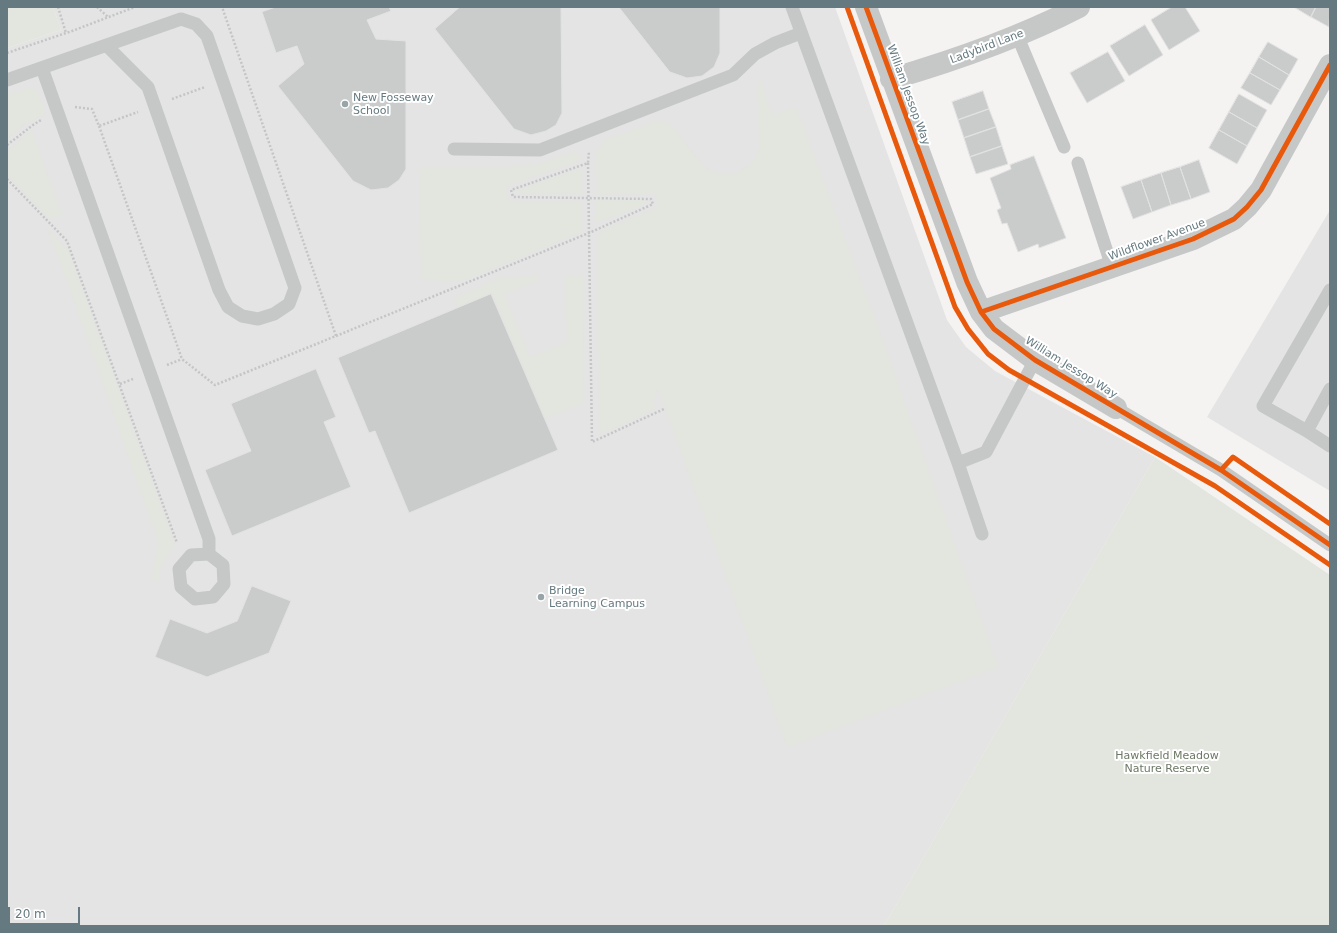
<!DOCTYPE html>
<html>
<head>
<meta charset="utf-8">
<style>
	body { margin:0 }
	#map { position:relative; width:1337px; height:933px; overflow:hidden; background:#f4f3f2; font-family:"DejaVu Sans",sans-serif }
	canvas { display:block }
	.frame { position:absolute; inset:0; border:8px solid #657a80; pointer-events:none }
	.scale { position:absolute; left:8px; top:907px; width:72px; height:18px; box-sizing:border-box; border:2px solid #657a80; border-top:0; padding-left:5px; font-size:12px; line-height:14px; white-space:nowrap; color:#657a80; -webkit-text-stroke:3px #fff; paint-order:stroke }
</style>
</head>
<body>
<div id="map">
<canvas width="1337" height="933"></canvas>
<div class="frame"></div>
<div class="scale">20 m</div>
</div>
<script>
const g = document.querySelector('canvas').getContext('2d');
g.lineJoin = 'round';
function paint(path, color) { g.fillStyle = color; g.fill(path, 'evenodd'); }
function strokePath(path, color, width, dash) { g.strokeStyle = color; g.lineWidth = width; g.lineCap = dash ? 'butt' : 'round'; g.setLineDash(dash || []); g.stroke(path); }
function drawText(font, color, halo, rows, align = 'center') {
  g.font = font + ' "DejaVu Sans",sans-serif'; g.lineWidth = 4; g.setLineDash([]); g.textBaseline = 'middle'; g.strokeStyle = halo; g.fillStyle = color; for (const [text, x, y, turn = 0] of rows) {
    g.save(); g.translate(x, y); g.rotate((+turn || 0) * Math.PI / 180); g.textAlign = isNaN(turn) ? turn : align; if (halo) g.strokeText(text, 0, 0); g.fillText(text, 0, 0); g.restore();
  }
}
paint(new Path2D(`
	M53,7H835L947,320L966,347L995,371L1155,457L884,926H7V48L61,30Z
	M1330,210V491L1207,417Z`), '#e4e4e4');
paint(new Path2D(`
	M7,7H53L61,30L7,48Z
	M760,79L772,115L796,107L877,324L998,667L787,747L658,389L655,392L654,410L599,435L597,236L602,230L658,207L655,194L597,195L596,153L604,140L656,121L665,122L671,125L702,164L710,171L724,174L739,172L748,166L756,157L759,147L757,81Z
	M28,88H34L38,92L46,114L25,124L7,139V95Z
	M32,130L62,215L49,219L7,175V151Z
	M575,152L578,153L580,159L576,162L506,186L509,201H582V232L464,280L449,282L421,279L419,167H507L536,164Z
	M581,168L582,194L518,193V190Z
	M595,200H644L646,202L644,205L596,223Z
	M46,228L68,249L175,544L160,569L159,580L151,581L158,542L58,256Z
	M538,276L539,280L504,294L530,357L567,342L565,276H583L584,402L545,419L492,294L457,308L454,298L502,277Z
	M1155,457L1330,575V926H884Z`), '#e3e5df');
const building = new Path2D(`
	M276,7H389L391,11L367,20L376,39L406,41V169L399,180L388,188L371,190L353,181L278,86L304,64L297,46L276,53L262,12Z
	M460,7H561L562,113L556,125L546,131L531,135L514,129L435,29Z
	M619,7H720V53L714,67L702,76L687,78L670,72Z
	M1172,7H1185L1200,31L1169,50L1151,20Z
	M1294,7H1316L1311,17Z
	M1316,7H1330L1329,27L1311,17Z
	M1145,25L1163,55L1129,76L1110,46Z
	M1268,42L1298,59L1289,75L1259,57Z
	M1108,52L1125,81L1087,103L1070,73Z
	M1259,57L1289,75L1280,90L1250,73Z
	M1250,73L1280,90L1271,105L1241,88Z
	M983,91L989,109L958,120L952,102Z
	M1239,94L1267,110L1257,128L1229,112Z
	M989,109L996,127L964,138L958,120Z
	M1229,112L1257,128L1247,146L1219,130Z
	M996,127L1002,146L970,157L964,138Z
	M1219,130L1247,146L1237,164L1209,148Z
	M1002,146L1008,164L976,174L970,157Z
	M1034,156L1066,238L1039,248L1038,244L1018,252L1007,223L1002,224L997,210L1001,208L990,178L1011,169L1010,165Z
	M1199,160L1210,192L1191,199L1180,167Z
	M1180,167L1191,199L1171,205L1161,173Z
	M1161,173L1171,205L1152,212L1141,180Z
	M1141,180L1152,212L1133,219L1121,187Z
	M491,294L558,450L409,513L375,431L369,433L338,358Z
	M316,369L336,417L324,422L351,487L232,536L205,470L251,451L231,404Z
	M252,586L291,601L269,653L207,677L155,657L170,619L207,633L237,621Z`);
paint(building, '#cacccc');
strokePath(building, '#e3e2e2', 1);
strokePath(new Path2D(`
	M58,7L66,33
	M97,7L108,17
	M7,53L72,31L135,7
	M172,99L205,87
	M75,107L92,109L99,126L138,112
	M99,126L182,359L215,385L336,336L222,7
	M7,145L33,125L41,120
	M588,163L592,442L664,409
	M7,179L67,241L177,543
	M336,336L589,233L653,204L651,199L513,197L511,190L588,163L589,151
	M167,365L182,359
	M120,384L133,379`), '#c4c5c6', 2.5, [2, 2]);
strokePath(new Path2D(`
	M792,7L958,463L986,452L1035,360
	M1017,35L1064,147
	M42,68L209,539V554
	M7,80L181,19L196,24L207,36L295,288L289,304L274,314L258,319L242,316L228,307L219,290L148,87L107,46
	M454,149L540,150L733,75L755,54L775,43L801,33
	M1078,163L1112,267
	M1330,290L1263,406L1307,431L1330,446
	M1116,408L1221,470L1330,545
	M1307,431L1330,389
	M958,463L982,534
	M209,554L223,565L224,584L213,597L195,599L181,587L179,569L191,555Z`), '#c6c8c8', 13);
strokePath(new Path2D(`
	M866,7L967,282L981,312L994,329L1035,360L1116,408
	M891,79C956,60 1019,38 1079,7
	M981,312L1193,239L1234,219L1247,207L1261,190L1330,65`), '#c6c8c8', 22);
strokePath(new Path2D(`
	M847,7L955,307L968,329L988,354L1009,370L1215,486L1330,565
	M866,7L967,282L981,312L994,329L1035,360L1221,470L1330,545
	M981,312L1193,239L1234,219L1247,207L1261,190L1330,65
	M1221,470L1233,457L1330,524`), '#e8590c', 5);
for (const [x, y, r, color] of [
	[345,104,4,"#97a4a8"],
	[541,597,4,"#97a4a8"]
]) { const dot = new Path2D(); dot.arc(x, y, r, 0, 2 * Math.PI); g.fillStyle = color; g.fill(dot); strokePath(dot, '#fff', 1.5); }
drawText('11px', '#657a80', '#fff', [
	["Ladybird Lane",987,47,-21],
	["William Jessop Way",908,95,70],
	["Wildflower Avenue",1157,240,-20],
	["William Jessop Way",1071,368,32]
]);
drawText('11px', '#657a80', '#fff', [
	["New Fosseway",353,98],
	["School",353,111],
	["Bridge",549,591],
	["Learning Campus",549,604]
], 'left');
drawText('11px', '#6c7864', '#fff', [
	["Hawkfield Meadow",1167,756],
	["Nature Reserve",1167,769]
]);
</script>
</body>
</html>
